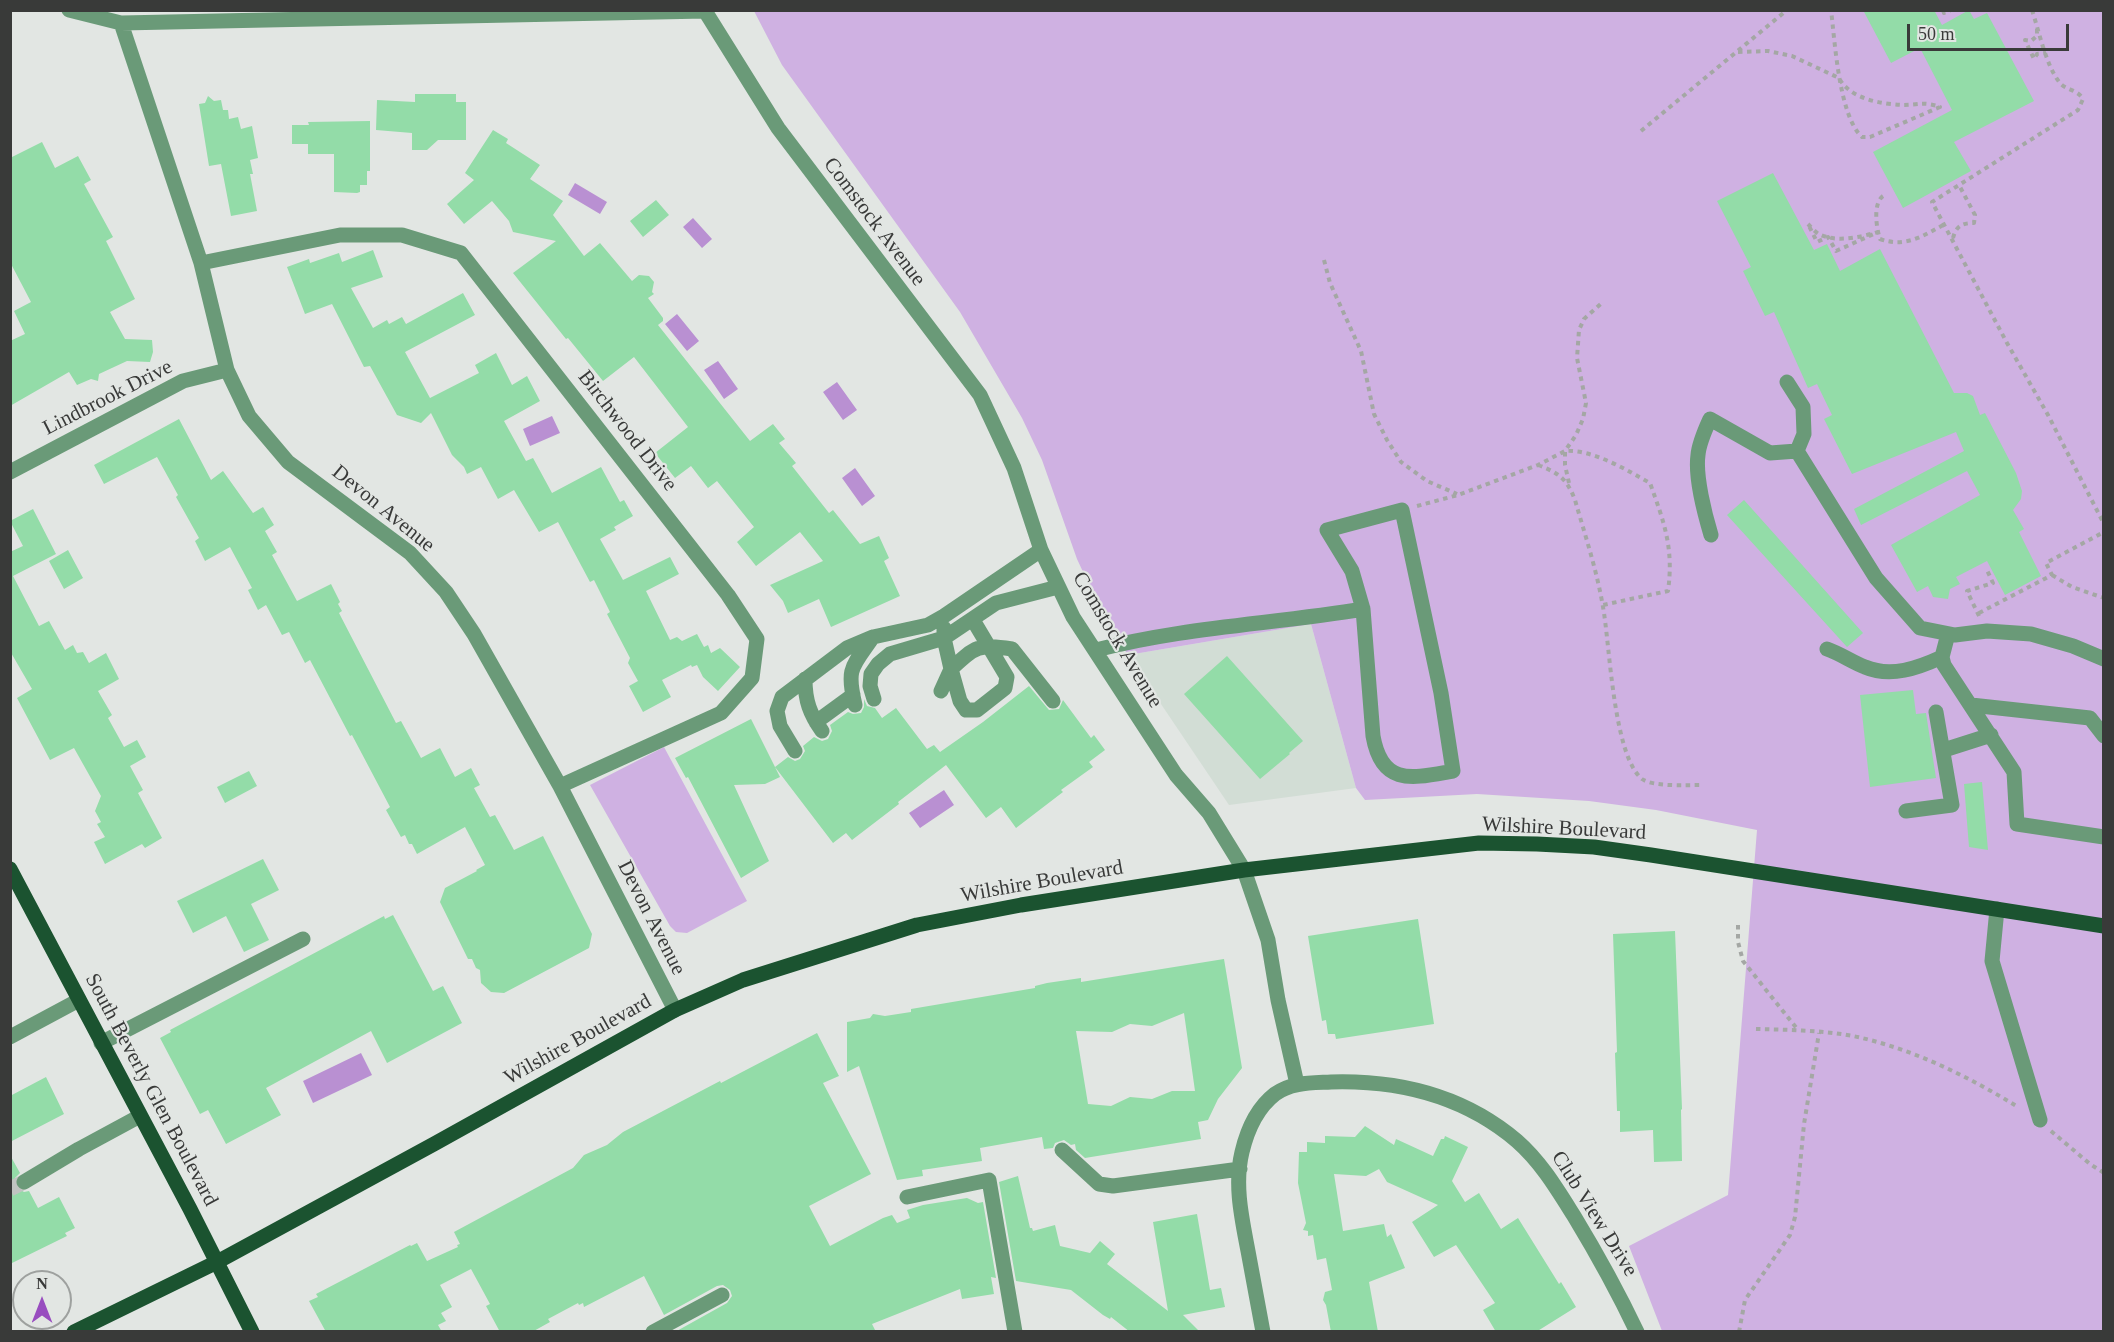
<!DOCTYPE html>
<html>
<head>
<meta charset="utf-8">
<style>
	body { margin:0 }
	#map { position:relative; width:2114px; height:1342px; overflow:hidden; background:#e2e6e3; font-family:"Times New Roman",serif }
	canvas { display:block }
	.frame { position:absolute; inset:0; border:12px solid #393a39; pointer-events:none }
	.north { position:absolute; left:12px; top:1270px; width:60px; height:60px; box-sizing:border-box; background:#e2e6e3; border:2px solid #9ea19f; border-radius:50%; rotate:0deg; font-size:16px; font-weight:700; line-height:24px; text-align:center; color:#393a39 }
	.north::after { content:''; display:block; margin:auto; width:21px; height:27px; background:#984dbf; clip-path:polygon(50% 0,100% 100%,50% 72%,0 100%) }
	.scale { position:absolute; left:1907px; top:24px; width:162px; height:27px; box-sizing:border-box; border:3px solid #393a39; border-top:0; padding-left:8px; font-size:18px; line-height:21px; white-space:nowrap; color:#393a39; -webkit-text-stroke:4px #e2e6e3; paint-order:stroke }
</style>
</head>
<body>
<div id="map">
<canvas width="2114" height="1342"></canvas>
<div class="frame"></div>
<div class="north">N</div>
<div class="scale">50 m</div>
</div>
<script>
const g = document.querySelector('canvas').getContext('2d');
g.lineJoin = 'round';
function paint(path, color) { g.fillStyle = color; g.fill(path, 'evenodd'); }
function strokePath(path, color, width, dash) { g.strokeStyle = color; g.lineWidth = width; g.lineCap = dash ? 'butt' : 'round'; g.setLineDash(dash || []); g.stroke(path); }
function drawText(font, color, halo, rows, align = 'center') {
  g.font = font + ' "Times New Roman",serif'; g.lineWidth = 4.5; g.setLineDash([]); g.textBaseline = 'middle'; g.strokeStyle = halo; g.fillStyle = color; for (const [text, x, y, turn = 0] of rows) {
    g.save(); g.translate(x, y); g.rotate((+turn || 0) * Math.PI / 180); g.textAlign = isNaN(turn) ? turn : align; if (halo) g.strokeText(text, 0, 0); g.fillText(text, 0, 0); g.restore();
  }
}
paint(new Path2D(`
	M1311,624L1356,788L1229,805L1128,655Z`), '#d2ddd5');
paint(new Path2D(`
	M754,11H2103V1331H1662L1629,1246L1728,1195L1757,830L1656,810L1589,801L1477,794L1365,800L1356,788L1311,624L1128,655L1106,621L1077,559L1042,460L1022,418L960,312L782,65Z
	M664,747L747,901L687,933L676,932L670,926L590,785Z`), '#cfb1e2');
paint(new Path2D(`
	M575,183L607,202L600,214L568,195Z
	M693,218L712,239L702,248L683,227Z
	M677,314L699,341L687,351L665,324Z
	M718,361L738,389L724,399L704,370Z
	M837,382L857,410L843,420L823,392Z
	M552,416L560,433L530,446L523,429Z
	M855,468L875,496L862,506L842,478Z
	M944,790L954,805L920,828L909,813Z
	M361,1053L372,1075L313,1103L303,1081Z`), '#b990d2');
paint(new Path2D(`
	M1863,10H1934L1942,25L1969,10L1974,19L1987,13L2034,101L1954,142L1971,171L1903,208L1873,152L1952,110L1920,48L1891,63Z
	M415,94H456V102H466V140H438L427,150H412V133L376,130L377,100L415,102Z
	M208,96L214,101L221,100L223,110H228L229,119L238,117L241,129L252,126L258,158L250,160L253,174H250L257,211L231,216L221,164L209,166L199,104L205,103Z
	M370,121V171H367V185H360V192L357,193L334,192V154H308V144H292V125H309L308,122Z
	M493,130L508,139L506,143L540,165L530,179L563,201L553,215L584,256L600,243L632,281L639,275L649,276L654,282L652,292L654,294L648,298L663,318V321L658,325L750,441L773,424L785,439L779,443L796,463L792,466L829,513L833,510L860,544L879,536L889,558L884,561L900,596L831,627L819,599L788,613L783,601L770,585L823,561L800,532L756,566L737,542L754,527L717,481L708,488L691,466L675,478L655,453L688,427L634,357L603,381L568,338L566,339L513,273L556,241L513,232L509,221L492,201L464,224L447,204L474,180L465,173Z
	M42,142L55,168L78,156L91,180L84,184L113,237L106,241L135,299L110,312L125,339L152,340L153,352L150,362L127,361L99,374L98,381L91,379L77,385L69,372L10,406V341L25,334L14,311L31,302L10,262V158Z
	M1773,173L1814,250L1827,244L1840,271L1880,249L1954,393H1967L1973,396L1980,415L1985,413L2016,473L2022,491L2021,499L2013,510L2024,529L2019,532L2041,576L2005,595L1987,561L1956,577L1960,584L1950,589L1948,599L1933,597L1928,586L1917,592L1891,545L1980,495L1967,471L1861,525L1854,509L1964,451L1956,432L1852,474L1824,419L1832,415L1817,384L1808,388L1774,312L1765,316L1743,271L1751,267L1717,201Z
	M656,200L669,215L643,237L630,221Z
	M373,250L383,277L351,288L373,328L387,320L389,324L402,317L406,324L463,293L475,315L405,352L430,398L479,373L475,365L496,353L512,385L527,376L540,401L504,421L526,461L533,458L552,493L601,467L620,502L624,500L633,516L614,527L616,530L600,539L623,580L670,557L679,574L646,591L670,640L677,637L682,641L697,634L704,647L708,645L711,653L720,648L740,667L718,691L703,677L697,665L692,667L691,665L662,680L671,697L643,712L629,686L638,681L628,663L630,658L607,614L610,612L594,580L590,582L558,522L539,532L514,490L498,499L481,467L467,474L464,467L452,455L431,413L421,423L397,415L370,366L364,367L332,304L305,314L287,267L309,259L310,263L339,253L342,262Z
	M179,419L211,480L223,471L253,513L263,507L274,525L265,531L277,552L272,555L297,601L331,584L340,602L338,604L342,611L339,613L396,723L401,721L421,758L440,748L455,777L471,768L480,785L474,788L490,817L495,815L514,850L543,836L592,934L589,948L504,993L491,992L481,983L480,970L476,968L472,959H468L440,902L445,888L477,871L476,870L485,865L465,827L417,854L412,844H409L405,835L401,837L386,810L390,807L352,735L350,736L349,734L310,660L305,663L289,632L282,635L266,605L258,610L248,590L252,588L230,547L205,561L195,541L199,538L176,497L178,495L157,457L104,484L94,465Z
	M1744,500L1863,633L1847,647L1727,515Z
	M33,509L56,554L13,576L39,626L49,621L65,650L73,645L77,653L83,652L89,663L106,653L119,679L98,691L112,715L108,718L124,747L137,740L146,757L130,766L143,790L138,793L162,838L145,848L142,844L105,864L94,842L105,837L97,824L101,822L95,811L101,796L74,748L50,760L17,698L32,689L10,651V552L23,546L10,521Z
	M68,550L83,578L64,589L49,561Z
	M1227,656L1303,741L1289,753L1290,754L1260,779L1184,694Z
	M1029,686L1049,710L1059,709L1063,700L1091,738L1094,735L1105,750L1089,762L1093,767L1061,790L1063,792L1016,828L1001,807L986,818L946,765L898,802L899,804L852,840L846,833L833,843L775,767L788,757L795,761L800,759L805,751L803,746L814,737L822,741L828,739L832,731L830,725L848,712L853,714L861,713L864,707V699L867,706L875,708L882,718L896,708L927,749L934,745L940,752L983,722Z
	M1913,690L1916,714L1926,713L1936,778L1870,787L1860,695Z
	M751,719L780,777L765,784L734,785L769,861L741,878L688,777L686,778L675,758Z
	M249,771L257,786L225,803L217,787Z
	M1982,782L1988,850L1969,847L1964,784Z
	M263,859L279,890L251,904L269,940L244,952L226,916L193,933L177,901Z
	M393,915L433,991L443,986L462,1023L387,1063L371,1031L266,1088L281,1115L226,1144L208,1110L200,1114L160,1038L171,1032L170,1030L384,916L385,919Z
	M1418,919L1434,1024L1336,1039L1335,1034H1328L1326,1020L1322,1021L1308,936Z
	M1675,931L1682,1109L1681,1110L1682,1161L1654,1162L1653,1130L1620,1132V1111H1617L1615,1053L1617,1052L1613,934Z
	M1224,959L1242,1068L1218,1099L1208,1120L1198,1122L1201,1139L1085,1158L1076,1150L1075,1144L1071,1145L1064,1140L1055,1143L1053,1148L1044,1149L1042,1137L980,1148L982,1161L922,1170L923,1176L897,1180L859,1066L847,1072V1022L870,1018L873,1014L885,1016L911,1012V1009L1035,988V986L1047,983L1081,978V982ZM1184,1013L1195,1091H1172L1152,1099L1130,1097L1111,1106L1088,1104L1076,1031L1112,1032L1130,1024L1152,1026Z
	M817,1033L839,1076L823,1083L871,1174L809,1206L830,1246L883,1218L892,1215L897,1223L910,1218L907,1210L923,1205L967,1198L978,1203L983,1202L996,1278L991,1277L994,1294L962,1299L960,1289L872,1324L876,1332H675L727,1303L732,1296L730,1290L723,1285L717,1286L664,1315L644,1276L584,1307L583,1303L579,1305L578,1303L548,1319L550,1322L532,1332H500L486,1306L490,1304L471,1269L440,1285L452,1307L441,1313L446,1321L438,1325L442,1332H326L309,1301L318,1297L316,1294L410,1245L411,1246L417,1243L427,1261L458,1247L457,1245L460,1244L454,1232L573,1168L584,1155L607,1145L623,1132L720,1081L721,1083Z
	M46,1077L64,1114L10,1142V1096Z
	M1365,1126L1394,1145L1396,1139L1433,1156L1441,1139H1444L1445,1136L1468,1147L1452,1181L1465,1202L1479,1193L1501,1229L1518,1218L1559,1284L1561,1282L1576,1307L1536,1332H1496L1483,1310L1495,1303L1456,1245L1434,1257L1412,1222L1438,1205L1387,1182L1379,1169L1366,1176L1334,1174L1343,1231L1384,1224L1387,1237L1391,1234L1405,1268L1369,1282L1378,1332H1331L1326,1305L1323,1300L1325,1292L1332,1290L1326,1258L1317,1260L1313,1235L1308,1236V1231L1303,1230L1306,1223L1298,1183L1299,1152H1307V1142L1325,1143V1136L1355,1137Z
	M10,1155L20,1173L15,1178L16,1187L24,1192L29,1191L38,1208L59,1197L75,1228L65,1233L67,1236L10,1264Z
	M1018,1176L1030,1228H1032L1033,1231L1055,1225L1060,1246L1090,1253L1100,1241L1115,1254L1107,1264L1168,1311L1153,1222L1197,1214L1210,1290L1221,1288L1225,1307L1183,1315L1200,1332H1130L1111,1317L1110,1319L1103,1315L1071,1290L1016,1281L999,1182Z`), '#93dca8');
strokePath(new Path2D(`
	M10,1189L24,1182`), '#c0c4c1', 15, [15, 8]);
strokePath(new Path2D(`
	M1943,10L1944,13L1951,10
	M2032,10C2039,31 2046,66 2060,83C2066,90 2078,90 2083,99L2078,110L1932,202L2007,343L2048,415L2104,524
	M2037,29V36L2031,41L2025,40L2034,59L2037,54L2046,53
	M1738,52L1768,51L1792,56L1839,78C1850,99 1881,104 1903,105C1919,105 1923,101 1940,107L1870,137H1862C1839,116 1835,42 1831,10
	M1641,131L1787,10
	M1883,196C1873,203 1876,227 1880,239C1905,248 1923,236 1945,224
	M1808,224C1811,227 1815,232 1819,234C1836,243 1861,237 1878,232L1836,251L1828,237L1817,242Z
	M1953,238C1956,226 1962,223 1974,223L1975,215L1959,185
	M1324,260L1330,283L1361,351L1374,414L1387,440L1401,462L1427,481L1457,494
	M1538,465C1559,473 1567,479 1575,500C1585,535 1597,571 1603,607C1610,645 1613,755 1642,779C1653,787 1686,785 1700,785
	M1569,483L1565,465V451C1592,449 1627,470 1650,483C1664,522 1674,548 1668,591L1603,605
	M1417,506L1458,495L1538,465L1565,451L1576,435L1583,419L1586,403L1577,358L1579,330L1584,319L1603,302
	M2052,575L2072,587L2104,598
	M1979,613L2052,575L2046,563L2104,532
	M1979,616L1967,591L1993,583L1986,568
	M1738,925V942L1743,961L1798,1030
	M1756,1029C1791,1030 1828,1030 1862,1038C1917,1051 1971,1078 2018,1107
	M2051,1131L2090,1164L2104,1173
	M1739,1332L1745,1300L1790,1235L1795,1217L1804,1124L1819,1033`), '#a4a7a4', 4, [4.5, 4.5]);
strokePath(new Path2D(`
	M69,10L121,23L705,11L778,128L980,395L1014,468L1041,550L1073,617L1176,775L1209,813L1244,870L1268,940L1278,1000L1297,1084
	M121,23L201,263L227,370L249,416L288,462L410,553L446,592L474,634L560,786L675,1010
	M201,263L340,235H402L461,253L728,595L757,639L752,678L721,713L560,786
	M1797,451L1876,578L1920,628L1955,635L1987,631L2031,634L2073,646L2104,659
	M10,472L183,381L227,370
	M1711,535C1705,515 1695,476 1698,455C1699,443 1705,430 1710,419L1770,453L1797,451L1804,434L1803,407L1787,382
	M973,620L1007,677L1005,688L977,710H966L960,701L951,669C976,646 978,644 1012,649L1053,701
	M1948,634L1942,657L1944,665L2014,772L2017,824L2104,837
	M1827,649C1841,654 1852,662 1865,667C1891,678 1918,668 1942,657
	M1096,650C1183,627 1274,624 1363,609L1352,571L1327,530L1402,510L1441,693L1453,771C1413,778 1382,787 1373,736L1363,609
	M805,679C805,701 810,714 822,731
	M941,691L951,669L944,638V628
	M874,699L870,686L871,674L878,664L890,654L944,638L996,603L1058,587
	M855,705C846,668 852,667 873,637
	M1971,705L2090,718L2104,736
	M816,722L853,695
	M1944,750L1991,735
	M795,751L780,726L777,711L782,697L847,648L873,637L928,625L944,616L1041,550
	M1906,811L1952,805L1936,712
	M1997,909L1992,961L2040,1120
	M10,1037L79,1000
	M101,1043L303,939
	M1062,1150L1099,1184L1113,1186L1240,1169
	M24,1182L79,1149L140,1116
	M907,1197L989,1180L1015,1332
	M653,1332L722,1295
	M1263,1332C1258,1305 1253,1278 1248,1251C1242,1219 1234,1185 1242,1152C1247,1131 1257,1108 1275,1094C1291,1082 1312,1083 1331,1082C1399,1080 1464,1096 1517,1141C1541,1162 1557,1189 1574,1216C1597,1254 1618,1292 1637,1332`), '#6a9a78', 15);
strokePath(new Path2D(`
	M10,869L190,1209L252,1332
	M74,1332L217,1262L434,1144L675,1010L743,980L917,925L1021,905L1244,870L1479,843L1537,844L1594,847L1651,855L2104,926`), '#1b5330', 15);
drawText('21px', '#393a39', '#e2e6e3', [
	["Comstock Avenue",874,222,53],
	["Lindbrook Drive",108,398,-27],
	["Birchwood Drive",627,431,52],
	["Devon Avenue",383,509,39],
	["Comstock Avenue",1117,640,59],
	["Wilshire Boulevard",1564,829,3],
	["Wilshire Boulevard",1042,882,-10],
	["Devon Avenue",651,918,63],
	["Wilshire Boulevard",578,1040,-29],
	["South Beverly Glen Boulevard",151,1090,62],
	["Club View Drive",1594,1214,58]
]);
</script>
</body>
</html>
